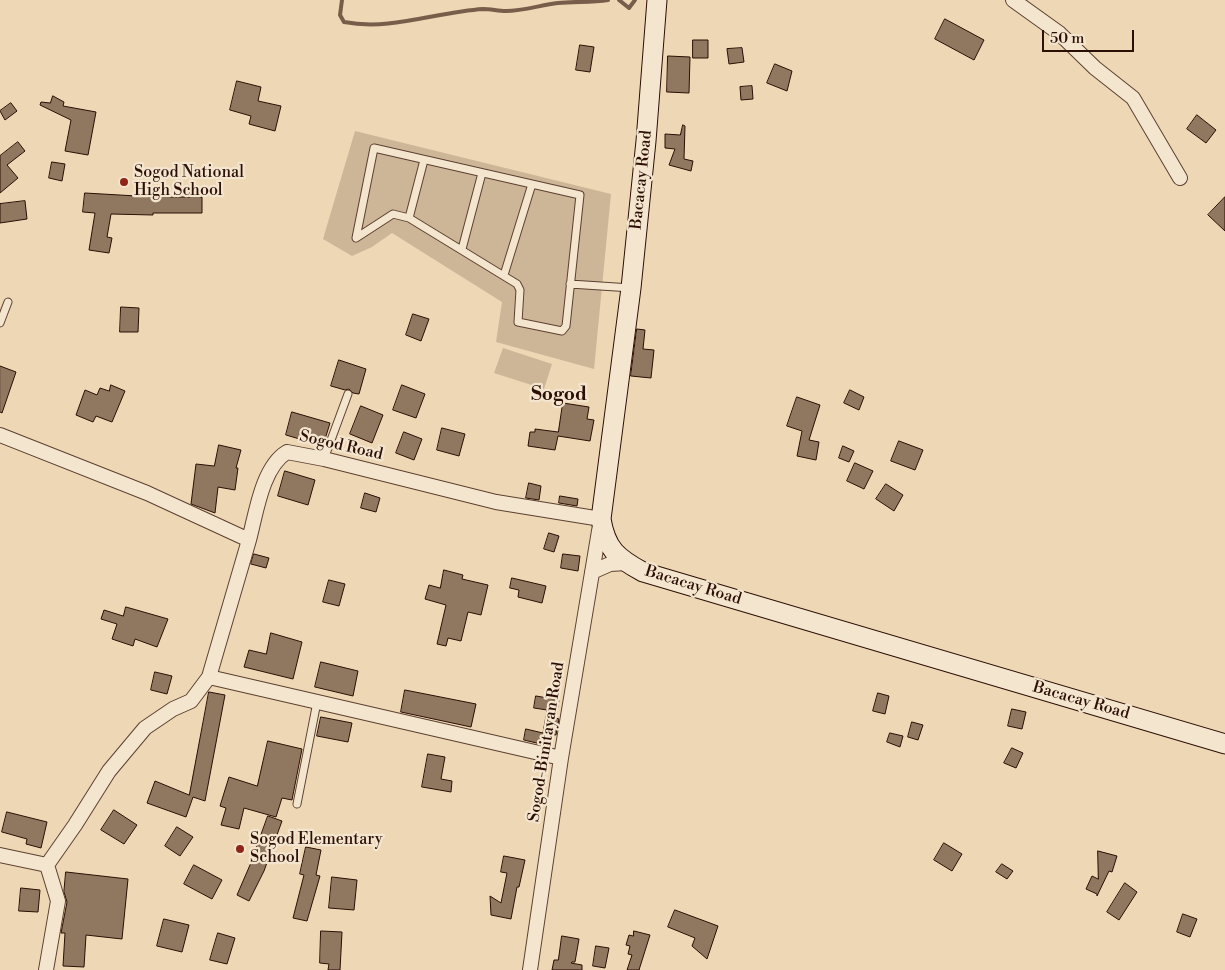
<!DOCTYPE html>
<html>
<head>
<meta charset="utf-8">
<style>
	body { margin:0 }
	#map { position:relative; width:1225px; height:970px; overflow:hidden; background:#eed7b5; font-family:"Libre Bodoni",serif }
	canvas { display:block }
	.scale { position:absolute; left:1042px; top:30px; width:92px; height:22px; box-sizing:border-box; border:2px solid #2b0e04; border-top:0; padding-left:6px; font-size:15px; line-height:18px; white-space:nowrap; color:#2b0e04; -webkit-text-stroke:4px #f4e5cf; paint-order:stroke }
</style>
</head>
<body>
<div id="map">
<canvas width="1225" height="970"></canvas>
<div class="scale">50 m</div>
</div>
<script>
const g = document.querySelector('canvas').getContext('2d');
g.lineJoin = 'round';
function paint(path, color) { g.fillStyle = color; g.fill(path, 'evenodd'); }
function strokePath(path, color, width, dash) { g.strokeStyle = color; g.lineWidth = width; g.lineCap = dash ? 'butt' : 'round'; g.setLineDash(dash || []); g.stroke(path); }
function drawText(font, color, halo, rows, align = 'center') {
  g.font = font + ' "Libre Bodoni",serif'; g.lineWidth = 4.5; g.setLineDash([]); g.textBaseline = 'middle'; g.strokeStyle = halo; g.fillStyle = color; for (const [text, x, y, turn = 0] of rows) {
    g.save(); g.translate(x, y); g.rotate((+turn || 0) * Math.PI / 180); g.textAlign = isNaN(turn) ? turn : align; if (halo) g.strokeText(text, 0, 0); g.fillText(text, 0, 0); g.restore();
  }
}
paint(new Path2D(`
	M355,131L611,194L594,369L496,342L502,302L392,233L372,247L352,256L323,239Z
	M503,348L552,364L544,389L494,373Z`), '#cdb597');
strokePath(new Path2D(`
	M342,0L340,15L344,22C391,31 436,12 483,9C491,9 498,11 506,11C523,11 541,5 558,3C575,1 591,3 608,0
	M619,0L629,8L635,0`), '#785e4a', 4);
const building = new Path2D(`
	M945,19L984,40L974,60L935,39Z
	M693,40H708V58H693Z
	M580,45L594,47L590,72L576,70Z
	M742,48L744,62L729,64L727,49Z
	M668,56L690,57L689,93L667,92Z
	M775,64L792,71L787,91L767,83Z
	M237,81L261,87L258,101L281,106L275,131L249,124L251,116L230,110Z
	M752,86L753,99L741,100L740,87Z
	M53,96L64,102L63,106L96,112L88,155L65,151L71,120L40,105L41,102L50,103Z
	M11,103L17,111L5,120L0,111Z
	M1197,115L1216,130L1206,143L1187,129Z
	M683,125L685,126L684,159L693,161L691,171L669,165L675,149L665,148V134L680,135Z
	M18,142L25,151L7,165L18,178L0,193V156Z
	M52,162L65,164L62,181L49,178Z
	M85,193L154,197H202V213H153V215L111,214L107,237L112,238L109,253L89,250L95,213L83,212Z
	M1225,197V231L1208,215Z
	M25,201L27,219L0,223V204Z
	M121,307L139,308L138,332H120Z
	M413,314L429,319L421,341L406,335Z
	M637,329L645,330L643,349L654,350L651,378L631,376Z
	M339,360L366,369L359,394L353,393L349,389L345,390L331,386Z
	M0,366L16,372L2,413L0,412Z
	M111,385L125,391L112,422L96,416L93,422L76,415L85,390L97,395L100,388L109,391Z
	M402,385L425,394L416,418L393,410Z
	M850,390L864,397L859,410L844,403Z
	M797,397L820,405L809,440L819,442L816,460L797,456L802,431L787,426Z
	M563,403L589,407L587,419L594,420L590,441L558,436L555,450L528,446L530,432H535V429L558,432Z
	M361,406L383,415L372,443L350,434Z
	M292,412L330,423L323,446L286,435Z
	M442,428L465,434L459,456L437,450Z
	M404,432L422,439L414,460L396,453Z
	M899,441L923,450L915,470L891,461Z
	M219,445L241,450L236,468H238L235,490L218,487L215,513L191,504L196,464L214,466Z
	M843,446L854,451L849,462L839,458Z
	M855,463L873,471L864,489L847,481Z
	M285,471L315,480L308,505L278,496Z
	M529,483L541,486L539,500L526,498Z
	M886,484L903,495L894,511L876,499Z
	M365,493L380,498L376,512L361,508Z
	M560,496L578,499L577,506L559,503Z
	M549,533L559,536L554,552L544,549Z
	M254,554L269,558L266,568L251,564Z
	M563,554L580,556L578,571L561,568Z
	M444,570L463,575L462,579L488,585L481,615L468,612L461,641L448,638L446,646L437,644L446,605L425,599L429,585L440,588Z
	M512,578L546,586L542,603L518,597L519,590L510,588Z
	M329,580L345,584L339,606L323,602Z
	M126,607L168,619L157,647L135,639L133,646L112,639L117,624L101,619L104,610L123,616Z
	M271,633L302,642L293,679L244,667L249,650L266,654Z
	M321,662L358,671L353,696L315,687Z
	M155,672L172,676L167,694L151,690Z
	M405,690L476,704L471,727L401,712Z
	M209,692L225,695L205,801L193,797L186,817L147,803L155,781L189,795Z
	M878,693L889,696L885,714L873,711Z
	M536,696L559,700L556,718L559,719L556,735L543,733L547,710L534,708Z
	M1012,709L1026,712L1022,729L1008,726Z
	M321,717L352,723L348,742L317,736Z
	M912,722L923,725L918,740L908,737Z
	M526,729L547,734L545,745L524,740Z
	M890,733L903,736L900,747L887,742Z
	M268,741L302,749L292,800L282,798L276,817L244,808L239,829L221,825L226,808L220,806L229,777L257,786Z
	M1012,748L1023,753L1016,768L1004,763Z
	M428,754L445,757L441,779L452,781L451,792L422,787Z
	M114,810L137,825L124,844L101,830Z
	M7,812L47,822L41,848L26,844L27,839L2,832Z
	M268,816L282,821L264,871L249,901L237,895L250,865Z
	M177,827L193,837L180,856L165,846Z
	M944,843L962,854L952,871L934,860Z
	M306,847L321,850L316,875L320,876L307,921L293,918L304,875L300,874Z
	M1098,851L1117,856L1112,872L1109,871L1097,896V894L1086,889L1092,876L1098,879Z
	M504,856L525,860L519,887H517L511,919L491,915L490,896L501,903L507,873L501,872Z
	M1002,864L1013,871L1007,879L996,872Z
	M194,865L222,880L212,899L184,884Z
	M66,872L128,879L122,939L86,935L84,967L63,966L65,933H61L67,902L64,892Z
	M332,877L357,880L354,910L329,908Z
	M1125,883L1137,892L1119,920L1107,912Z
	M21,888L40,890L38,912L19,911Z
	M675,910L718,926L707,959L692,946L695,938L668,927Z
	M1183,914L1197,919L1190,937L1177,932Z
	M164,919L189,925L182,952L157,946Z
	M321,931L342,932L340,970H328L329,964L320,963Z
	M634,931L650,935L639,970H627L632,955L628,954L630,946L626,945L629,935L633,936Z
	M218,933L235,938L227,964L210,960Z
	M562,936L579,939L575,962H572L571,963L582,965V970H552L554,960H558Z
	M596,946L609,948L605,968L593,966Z`);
paint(building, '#907760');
strokePath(building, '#2b0e04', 1);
const service = new Path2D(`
	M374,148L580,195L566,326L562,331L518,322L520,290L517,284L409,218L393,214L356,238Z
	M409,218L424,160
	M462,249L482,173
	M504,275L532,184
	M570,284L631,288
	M0,323L8,302
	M324,459L348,394
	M297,804L317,702`);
const minor = new Path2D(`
	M1013,0L1059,33L1095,68L1133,98L1180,178
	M0,435L147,493L249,540C256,514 262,467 287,452L324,459L496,502L601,519L561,758L530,970
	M592,572L610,564L627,563
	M209,677L561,758
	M0,855L47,865L75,825L109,771L145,728L173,709L191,701L209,677L249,540
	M46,970L58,901L47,865`);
const secondary = new Path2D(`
	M657,0L646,141L631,288L601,519C606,549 617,558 643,572L1225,744`);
strokePath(service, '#5c4030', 9);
strokePath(minor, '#5c4030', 16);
strokePath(secondary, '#2b0e04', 21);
strokePath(service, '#f4e5cf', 7);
strokePath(minor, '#f4e5cf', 14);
strokePath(secondary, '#f4e5cf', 19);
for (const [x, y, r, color] of [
	[124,182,5,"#8f2418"],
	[240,849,5,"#8f2418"]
]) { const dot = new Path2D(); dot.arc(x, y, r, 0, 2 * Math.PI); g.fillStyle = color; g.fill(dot); strokePath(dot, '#f4e5cf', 2); }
drawText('16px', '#2b0e04', '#f4e5cf', [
	["Sogod National",134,173],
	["High School",134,191],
	["Sogod Elementary",250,840],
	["School",250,858]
], 'left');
drawText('16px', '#2b0e04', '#f4e5cf', [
	["Bacacay Road",642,180,-84],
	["Sogod Road",341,446,13],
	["Bacacay Road",693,586,17],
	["Bacacay Road",1081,701,16],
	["Sogod-Binitayan Road",547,742,-81]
]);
drawText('bold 19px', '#2b0e04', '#f4e5cf', [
	["Sogod",559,395]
]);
</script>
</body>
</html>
